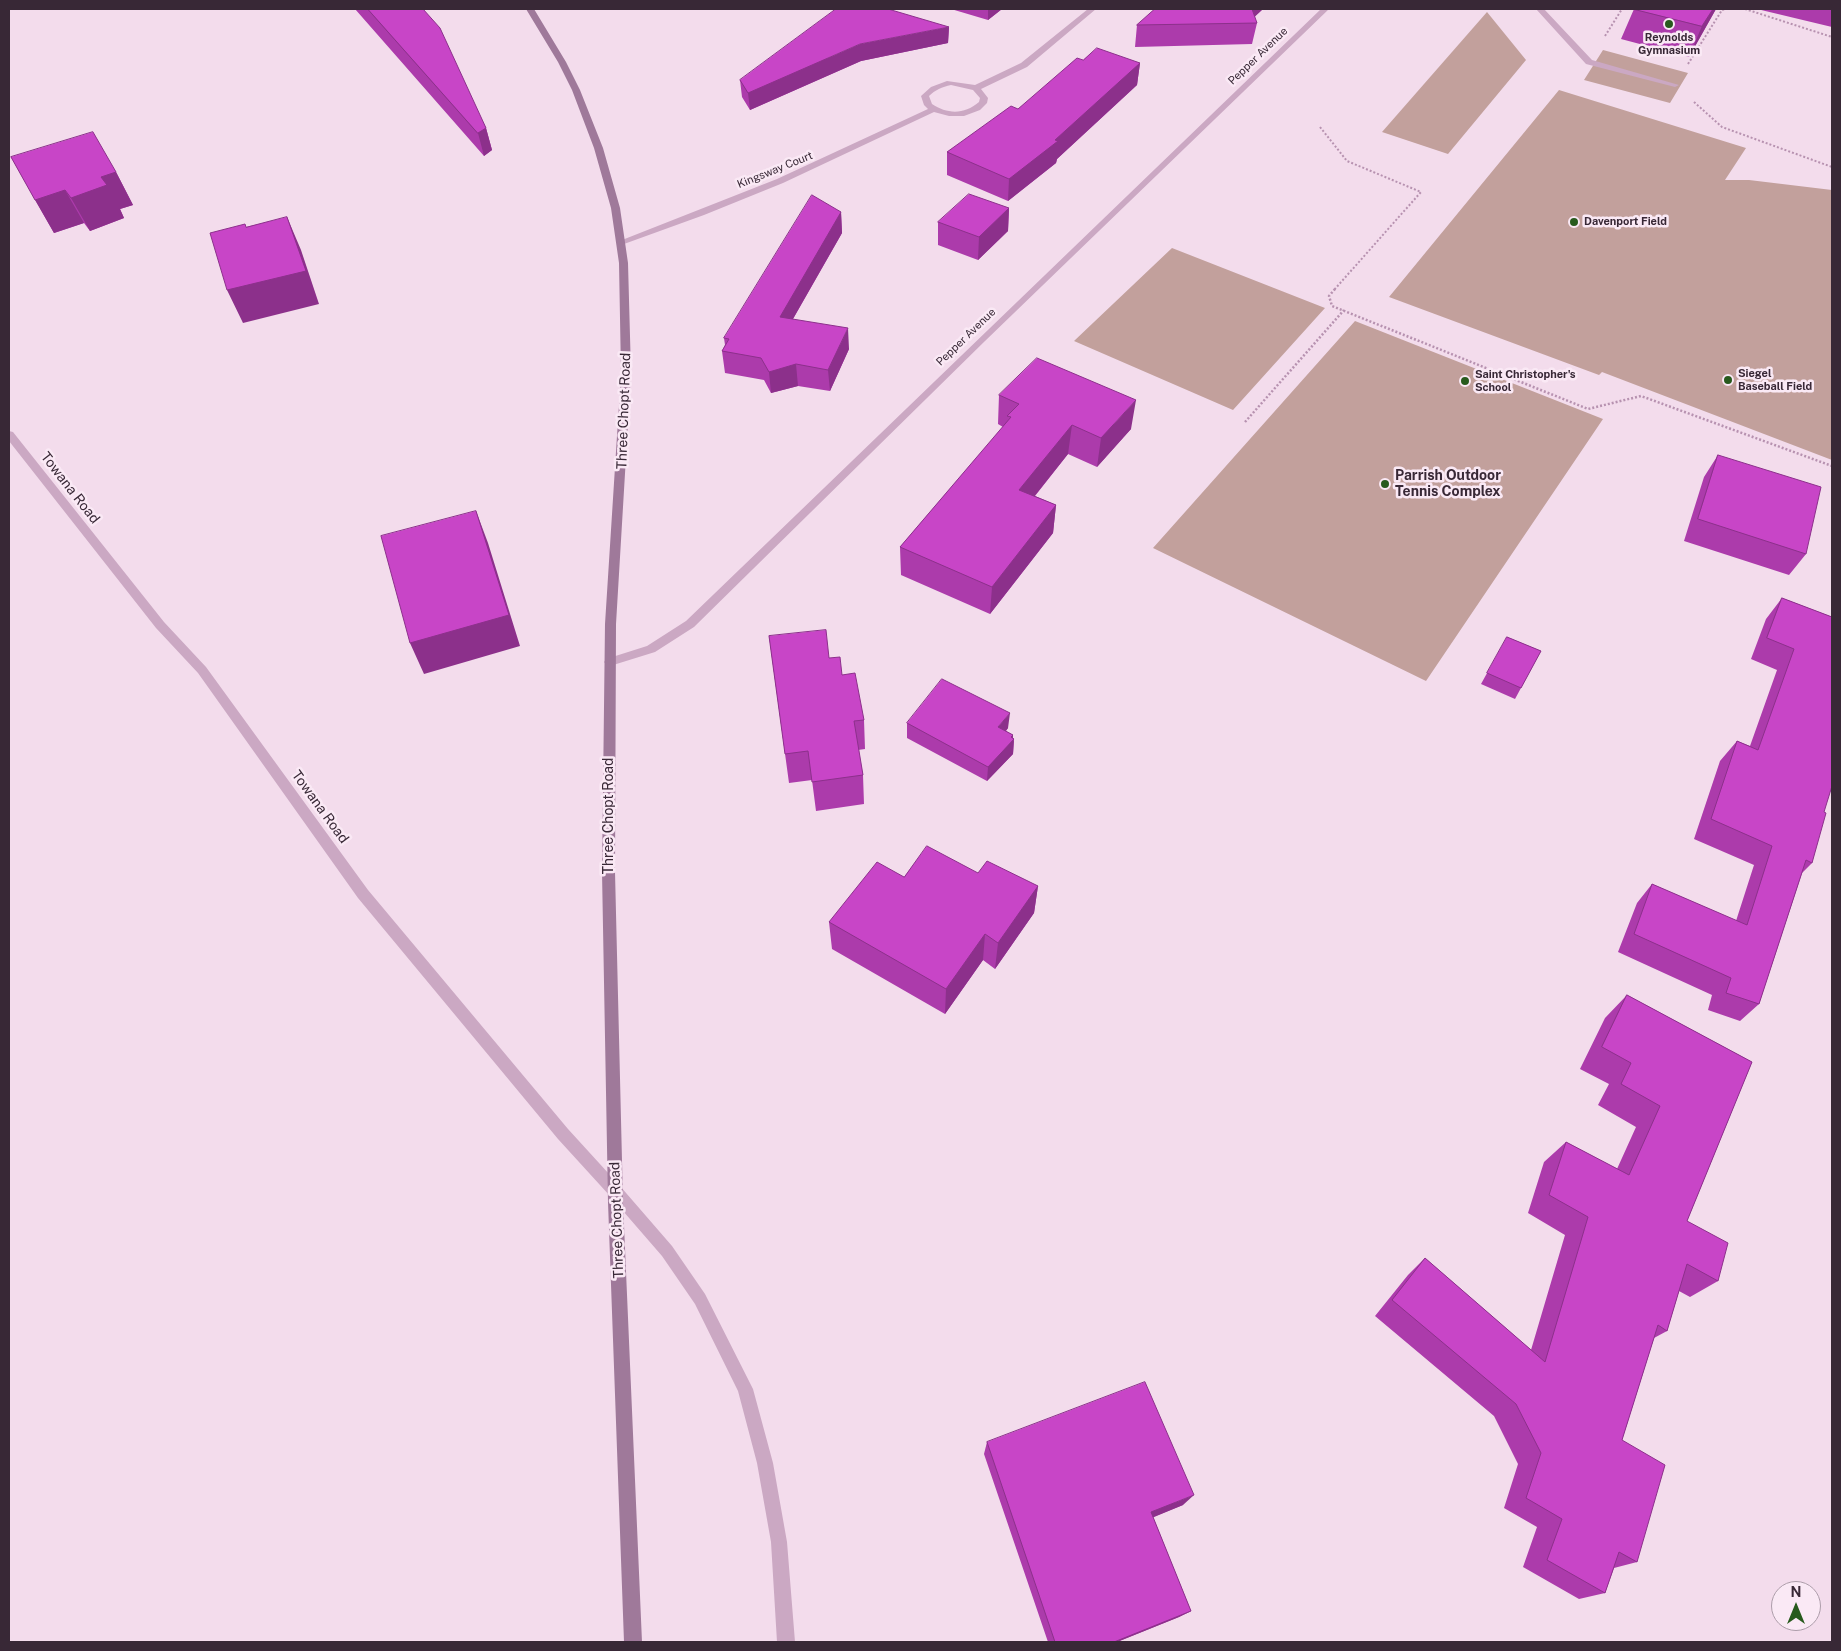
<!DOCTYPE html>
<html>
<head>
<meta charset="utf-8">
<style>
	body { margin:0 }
	#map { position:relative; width:1841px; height:1651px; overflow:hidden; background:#f3dcec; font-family:"Public Sans",sans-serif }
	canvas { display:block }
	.frame { position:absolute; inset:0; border:10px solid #382836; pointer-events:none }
	.north { position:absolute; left:1771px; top:1581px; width:50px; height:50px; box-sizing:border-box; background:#fae9f5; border:1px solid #ac9ca9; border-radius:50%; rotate:0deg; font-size:14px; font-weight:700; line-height:20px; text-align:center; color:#382836 }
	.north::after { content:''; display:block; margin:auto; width:18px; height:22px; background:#275a1d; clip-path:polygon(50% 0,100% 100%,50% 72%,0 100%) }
</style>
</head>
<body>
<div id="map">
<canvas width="1841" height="1651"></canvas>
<div class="frame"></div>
<div class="north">N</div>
</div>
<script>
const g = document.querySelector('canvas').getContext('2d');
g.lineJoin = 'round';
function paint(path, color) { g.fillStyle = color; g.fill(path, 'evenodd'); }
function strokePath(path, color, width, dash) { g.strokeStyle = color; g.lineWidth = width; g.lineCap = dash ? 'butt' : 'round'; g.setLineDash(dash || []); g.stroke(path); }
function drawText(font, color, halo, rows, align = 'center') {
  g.font = font + ' "Public Sans",sans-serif'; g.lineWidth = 5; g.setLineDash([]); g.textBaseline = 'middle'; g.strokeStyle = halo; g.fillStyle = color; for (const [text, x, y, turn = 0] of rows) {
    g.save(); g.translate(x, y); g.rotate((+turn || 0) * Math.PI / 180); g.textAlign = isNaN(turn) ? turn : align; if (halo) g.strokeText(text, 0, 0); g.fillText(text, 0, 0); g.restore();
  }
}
paint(new Path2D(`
	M1487,12L1526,60L1448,154L1382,132Z
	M1603,50L1688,73L1670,103L1584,80Z
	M1559,90L1746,148L1725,180H1749L1832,190V460L1602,372L1599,375L1389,297Z
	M1172,248L1325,308L1233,410L1074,341Z
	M1355,321L1603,419L1426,681L1153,548Z`), '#c2a09c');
strokePath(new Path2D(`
	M1745,9L1832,37
	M1605,36L1622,9
	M1688,64L1722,10L1725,9
	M1694,102L1722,127L1832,167
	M1320,127L1347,161L1421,192L1334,290`), '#b792b0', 2, [2, 2]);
strokePath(new Path2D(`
	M1335,289L1329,296L1332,306L1588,409L1641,396L1832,466
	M1245,422L1344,310`), '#b792b0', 2.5, [2, 2]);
paint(new Path2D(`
	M1536,9H1544L1592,60L1679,85L1675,87L1586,64Z
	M615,1184L620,1186L672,1246L705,1294L753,1389L773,1463L787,1542L795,1642H777L771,1542L757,1463L738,1391L695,1304L662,1256L610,1196L608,1191L610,1186Z`), '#cba8c3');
paint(new Path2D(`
	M1088,9H1096L1027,67L981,89L988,98L987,103L980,110L964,116H949L934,112L783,183L704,215L624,244L621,245L617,242L777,179L928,109L924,105L921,96L931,87L947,81L975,85L1021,63ZM951,85L973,90L980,98L979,102C964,115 947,114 932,104L929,96C935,90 942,87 951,85Z
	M1321,9H1329L985,341L694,627L655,652L610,666L606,665L604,662L606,659L647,646L686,621Z
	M9,431L13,432L164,622L206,667L368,890L568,1129L620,1186L622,1191L620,1196L615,1198L610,1196L558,1139L358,898L198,673L156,628L9,441Z`), '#cba8c3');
paint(new Path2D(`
	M526,9H534L566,62L580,90L603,148L620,208L628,263L631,373L616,624L615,872L623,1202L642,1642H624L608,1202L602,872L605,624L621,373L619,263L611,208L594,148L572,90L558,62Z`), '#9f799a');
paint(new Path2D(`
	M355,9H423L486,128L492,150L484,156Z
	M951,9H1002L988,20Z
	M1155,9H1263L1254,17L1257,23L1252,44L1135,47L1137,25Z
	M1634,9H1716L1689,57L1621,39Z
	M1757,9H1832V27Z
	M949,27L948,43L861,61L750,110L742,97L740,80Z
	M1083,60L1140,63L1137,85L1057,159L1056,163L1008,201L947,175V152L1018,109Z
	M11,157L116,172L133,205L120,209L124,218L90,231L84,223L54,233Z
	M1009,208L1008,231L978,260L938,245V222Z
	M841,212L842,233L793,319L849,349L830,391L798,386L771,393L764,380L725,373L722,351L725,345L724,338Z
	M999,395L1131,429L1097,467L1068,454L1035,496L1056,505L1053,533L990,614L901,575L900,547L1003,427L998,424Z
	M1718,455L1806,554L1789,575L1684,541L1704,477Z
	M1782,598L1832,617L1824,812L1812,863L1802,873L1759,1004L1740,1021L1708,1010L1712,995L1618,952L1637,903L1652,884L1736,921L1754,865L1694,839L1720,761L1737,741L1750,746L1777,670L1751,659L1766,619Z
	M769,636L829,658L842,675L864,720L865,749L858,750L863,775L864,804L816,811L812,780L789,783Z
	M1507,637L1541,651L1515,699L1481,684Z
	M907,723L1008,728L1006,731L1013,735V738L1014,739L1013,754L987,781L907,738Z
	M978,873L1038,886L1034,913L995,969L983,960L945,1014L832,949L829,922L904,877Z
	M1627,995L1752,1062L1687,1221L1718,1281L1690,1297L1679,1291L1667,1331L1654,1338L1622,1440L1637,1562L1614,1568L1605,1593L1579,1599L1523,1567L1537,1527L1504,1508L1518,1464L1494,1416L1375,1316L1408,1275L1425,1258L1531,1350L1565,1235L1528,1213L1544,1162L1566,1142L1617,1169L1636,1127L1598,1105L1609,1084L1580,1069L1605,1018Z
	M987,1442L1183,1505L1153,1517L1191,1611L1179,1617L1117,1642H1048L984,1454Z`), '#ac3bab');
paint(new Path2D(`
	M988,9H1002L988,20Z
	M1249,9H1263L1248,23Z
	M1713,9H1716L1689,57L1702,26Z
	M949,27L948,43L861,61L750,110L748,93L860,44Z
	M1140,63L1137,85L1057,159L1056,163L1008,201L1009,179L1055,140Z
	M486,128L492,150L484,156L478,133Z
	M116,172L133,205L120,209L124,218L90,231L71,198L101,177Z
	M65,190L84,223L54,233L35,200Z
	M1009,208L1008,231L978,260L979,237Z
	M841,212L842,233L782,338L780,317Z
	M287,217L301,250L319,304L243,323L227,290Z
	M848,328L849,349L830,391L828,370Z
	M796,364L798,386L771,393L769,372Z
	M1136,400L1131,429L1097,467L1101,438Z
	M1072,425L1068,454L1017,518L1019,490Z
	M1056,505L1053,533L990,614L992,587Z
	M476,511L488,543L520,646L424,674L410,643Z
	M1010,713L1008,728L997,742L998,727Z
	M1013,735V741L1014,739L1013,754L987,781L988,767Z
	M1038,886L1034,913L995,969L998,943Z
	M985,934L983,960L945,1014L946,989Z
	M1194,1495L1183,1505L1142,1522L1151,1512Z
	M1191,1611L1179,1617L1117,1642H1114Z`), '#8c308b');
const building = new Path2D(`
	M368,9H423L440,28L486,128L478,133Z
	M836,9H888L949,27L860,44L748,93L740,80Z
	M1155,9H1252L1257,23L1137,25Z
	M1633,9H1713L1702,26Z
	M1097,48L1140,63L1055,140L1058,141L1009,179L947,152L1011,106L1018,109L1077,58L1083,60Z
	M93,132L116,172L101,177L107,185L71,198L65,190L35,200L11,157Z
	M969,194L1009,208L979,237L938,222Z
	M812,195L841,212L780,317L848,328L828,370L796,364L769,372L761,358L722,351L729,339L724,338Z
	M287,217L306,271L227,290L210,233L245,224L246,227Z
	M1037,358L1136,400L1101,438L1072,425L1019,490L1056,505L992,587L900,547L1011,417L1007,416L1019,404L999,395Z
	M1718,455L1821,487L1806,554L1698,519Z
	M476,511L509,615L410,643L381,536Z
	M1782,598L1832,617V786L1824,812L1826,813L1812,863L1806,860L1759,1004L1726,993L1731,978L1634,934L1652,884L1747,925L1772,846L1711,819L1737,741L1758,750L1794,649L1767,638Z
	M826,630L829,658L840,657L842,675L855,673L864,720L854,721L863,775L812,782L808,751L785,754L769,636Z
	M1507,637L1541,651L1521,688L1487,673Z
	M942,679L1010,713L998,727L1013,735L1011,737L1014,739L988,767L907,723Z
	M927,846L978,873L987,861L1038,886L998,943L985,934L946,989L829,922L877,862L904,877Z
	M1627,995L1752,1062L1687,1221L1728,1243L1718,1281L1687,1264L1667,1331L1658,1325L1622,1440L1665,1465L1637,1562L1619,1552L1605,1593L1547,1560L1562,1519L1526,1498L1541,1453L1516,1404L1392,1300L1425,1258L1545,1362L1588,1217L1549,1195L1566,1142L1629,1175L1660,1106L1621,1084L1631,1063L1602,1047Z
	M1145,1382L1194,1495L1151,1512L1191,1611L1114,1642H1055L987,1442Z`);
paint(building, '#c845c7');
strokePath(building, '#8c308b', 1);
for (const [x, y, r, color] of [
	[1669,24,5,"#275a1d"],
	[1574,222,5,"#275a1d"],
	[1728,380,5,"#275a1d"],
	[1465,381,5,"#275a1d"],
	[1385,484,5,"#275a1d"]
]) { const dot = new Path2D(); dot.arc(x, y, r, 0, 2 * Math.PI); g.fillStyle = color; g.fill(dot); strokePath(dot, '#fae9f5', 2); }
drawText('bold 11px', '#382836', '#fae9f5', [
	["Reynolds",1669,38,"center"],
	["Gymnasium",1669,51,"center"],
	["Davenport Field",1584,222],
	["Siegel",1738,374],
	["Baseball Field",1738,387],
	["Saint Christopher's",1475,375],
	["School",1475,388]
], 'left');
drawText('11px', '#382836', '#fae9f5', [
	["Pepper Avenue",1258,56,-44],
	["Kingsway Court",775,170,-22],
	["Pepper Avenue",966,337,-44]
]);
drawText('14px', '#382836', '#fae9f5', [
	["Three Chopt Road",624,411,-88],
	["Towana Road",70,488,52],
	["Towana Road",320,807,54],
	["Three Chopt Road",609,816,-90],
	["Three Chopt Road",617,1220,-92]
]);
drawText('bold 14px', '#382836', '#fae9f5', [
	["Parrish Outdoor",1395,476],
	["Tennis Complex",1395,492]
], 'left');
</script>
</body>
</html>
